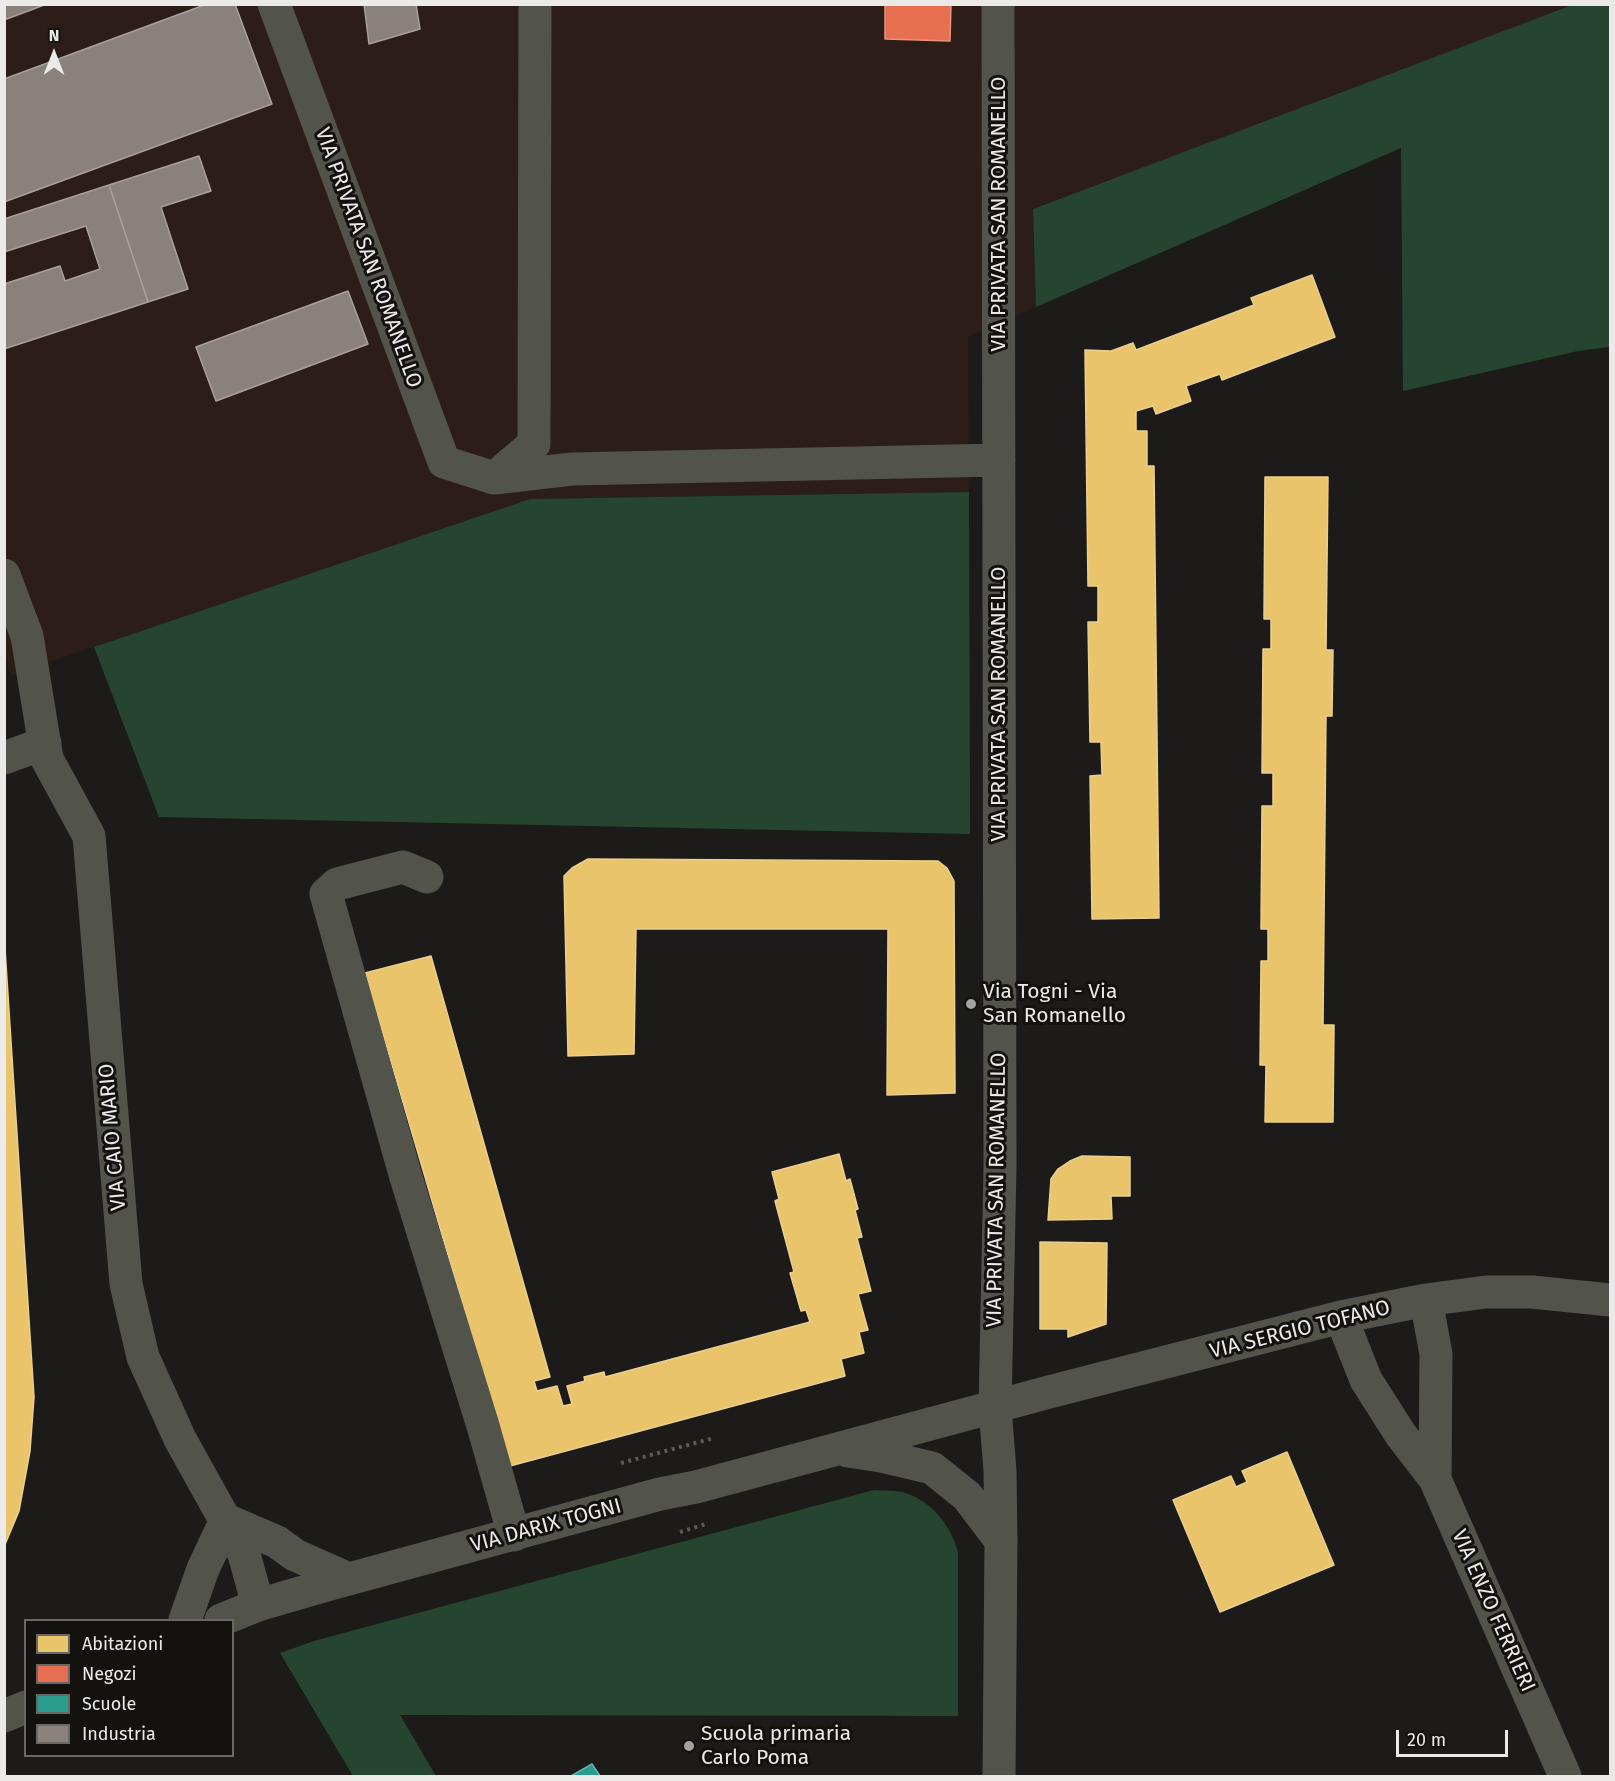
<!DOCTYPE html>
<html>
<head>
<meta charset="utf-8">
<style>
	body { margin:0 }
	#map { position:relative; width:1615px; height:1781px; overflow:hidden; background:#1c1b19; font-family:"Fira Sans",sans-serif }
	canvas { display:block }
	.frame { position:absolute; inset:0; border:6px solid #ebeae8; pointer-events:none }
	.legend { position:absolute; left:24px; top:1619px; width:210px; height:138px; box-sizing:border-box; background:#14120f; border:2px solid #6a6866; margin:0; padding:8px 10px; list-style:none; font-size:18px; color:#ebeae8 }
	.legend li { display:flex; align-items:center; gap:12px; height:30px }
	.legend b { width:30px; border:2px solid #6a6866 }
	.north { position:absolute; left:24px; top:24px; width:60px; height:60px; -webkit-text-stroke:4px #14120f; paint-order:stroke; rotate:0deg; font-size:16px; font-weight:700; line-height:24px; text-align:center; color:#ebeae8 }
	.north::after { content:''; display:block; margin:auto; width:21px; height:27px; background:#ebeae8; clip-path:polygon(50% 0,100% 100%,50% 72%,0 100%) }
	.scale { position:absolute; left:1396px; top:1730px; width:112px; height:27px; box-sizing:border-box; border:3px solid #ebeae8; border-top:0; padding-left:8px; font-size:18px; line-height:21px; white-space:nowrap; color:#ebeae8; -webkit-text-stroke:4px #14120f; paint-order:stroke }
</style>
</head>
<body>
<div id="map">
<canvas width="1615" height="1781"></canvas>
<div class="frame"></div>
<ul class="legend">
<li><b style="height:16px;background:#e9c46a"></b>Abitazioni</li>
<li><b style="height:16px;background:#e76f51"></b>Negozi</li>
<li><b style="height:16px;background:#2a9d8f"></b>Scuole</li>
<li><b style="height:16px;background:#8a817c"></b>Industria</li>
</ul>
<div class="north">N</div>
<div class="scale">20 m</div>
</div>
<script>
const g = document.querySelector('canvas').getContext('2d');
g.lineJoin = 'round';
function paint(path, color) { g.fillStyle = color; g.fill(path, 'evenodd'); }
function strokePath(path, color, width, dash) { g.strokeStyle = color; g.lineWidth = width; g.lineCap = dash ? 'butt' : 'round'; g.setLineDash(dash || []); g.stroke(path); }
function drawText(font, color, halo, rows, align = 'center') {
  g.font = font + ' "Fira Sans",sans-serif'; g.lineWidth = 6; g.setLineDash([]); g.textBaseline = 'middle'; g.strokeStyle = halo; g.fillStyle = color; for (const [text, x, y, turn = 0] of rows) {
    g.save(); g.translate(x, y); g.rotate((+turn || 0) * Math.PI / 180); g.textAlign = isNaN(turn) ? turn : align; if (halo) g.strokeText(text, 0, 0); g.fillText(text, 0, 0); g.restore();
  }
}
paint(new Path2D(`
	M5,5H1575L1033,209L1036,307L968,337L969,492L530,499L11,675L5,657Z`), '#2c1d19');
paint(new Path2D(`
	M1575,4L1610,5V347L1578,351L1403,391L1401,148L1036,307L1033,209Z
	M969,492L970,834L159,817L94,647L530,499Z
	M874,1490C883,1491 893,1490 902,1492C932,1500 950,1525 958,1552V1716L400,1715L436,1776H353L280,1653L314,1641Z`), '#264531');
const homes = new Path2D(`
	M1312,275L1335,337L1222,380L1220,374L1186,386L1191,401L1156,414L1153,406L1136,411V431H1147V466H1154L1159,918L1092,919L1090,776L1102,775L1101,742H1090L1088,622H1098V586H1088L1085,350L1111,351L1133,343L1136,350L1254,305L1251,298Z
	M1265,477H1328L1326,650H1333L1332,716H1326L1323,1025H1334L1333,1122H1265L1266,1065H1260L1261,961H1268V929H1261L1262,806H1273V773H1262L1263,649H1271V619H1264Z
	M588,859L938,861L947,868L954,881L955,1093L887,1095L888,929H636L634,1054L568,1056L564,876L572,868Z
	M4,933L34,1397L30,1451L19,1511L4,1547Z
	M431,956L550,1377L534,1381L537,1391L557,1386L563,1406L572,1404L567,1386L585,1381L584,1377L604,1372L605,1377L810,1322L806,1310L801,1311L790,1273L794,1272L775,1201L779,1199L772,1172L839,1154L846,1181L850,1179L858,1209L855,1210L862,1237L857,1238L871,1291L858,1294L868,1330L859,1332L864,1353L841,1359L845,1376L510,1466L365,973Z
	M1082,1156L1130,1157V1196H1111L1112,1219L1048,1220L1051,1179L1058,1169L1070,1161Z
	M1040,1242L1107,1243L1106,1324L1068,1337V1329H1040Z
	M1287,1452L1334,1565L1220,1612L1173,1500L1231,1476L1236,1487L1247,1482L1242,1471Z`);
paint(homes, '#e9c46a');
strokePath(homes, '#eacf90', 1.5);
const shops = new Path2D(`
	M885,4H951L950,41L885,39Z`);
paint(shops, '#e76f51');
strokePath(shops, '#e8947e', 1.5);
const schools = new Path2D(`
	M592,1764L600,1776H571Z`);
paint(schools, '#2a9d8f');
strokePath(schools, '#64b4aa', 1.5);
const industry = new Path2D(`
	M4,4H47L4,20Z
	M207,4H235L272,104L4,202V79Z
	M364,4H416L420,29L369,44Z
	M199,156L211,191L161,207L188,289L148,302L109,185Z
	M109,185L148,302L4,349V284L60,266L65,281L100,269L86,226L4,252V219Z
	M348,291L368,344L216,401L196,347Z`);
paint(industry, '#8a817c');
strokePath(industry, '#a7a09c', 1.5);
strokePath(new Path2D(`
	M621,1463L714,1438
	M680,1532L706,1524`), '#5b5c57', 4, [3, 4.5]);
strokePath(new Path2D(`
	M274,4L444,462L494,478L572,469L999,460
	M998,4L1000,1167L995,1408L1000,1471L1001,1541L999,1776
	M494,478L534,444L535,4
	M4,575L27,636L47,759L89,836L126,1284L143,1357L180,1439L244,1554L258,1605
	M4,758L45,743
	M427,877L403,867L337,884L326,894L405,1174L483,1426L514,1535
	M1426,1300L1436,1354L1435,1479
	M1341,1317L1366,1380L1401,1435L1435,1479L1565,1776
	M848,1451L881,1456L932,1468L967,1496L1001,1541
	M226,1520L277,1542L295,1555L349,1579
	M185,1620L203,1569L226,1520
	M221,1620L258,1605L327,1585L660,1494L696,1487L1049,1392L1341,1317L1426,1300L1486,1292H1532L1610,1300
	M4,1716L26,1707`), '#52544c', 33);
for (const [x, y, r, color] of [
	[971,1004,6,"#a3a2a0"],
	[689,1746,6,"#a3a2a0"]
]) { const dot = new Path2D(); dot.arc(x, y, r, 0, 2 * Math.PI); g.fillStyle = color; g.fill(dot); strokePath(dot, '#14120f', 2); }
drawText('21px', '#ebeae8', '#14120f', [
	["VIA PRIVATA SAN ROMANELLO",999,214,-90],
	["VIA PRIVATA SAN ROMANELLO",368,258,70],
	["VIA PRIVATA SAN ROMANELLO",999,704,-90],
	["VIA CAIO MARIO",113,1137,-95],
	["VIA PRIVATA SAN ROMANELLO",997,1190,-89],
	["VIA SERGIO TOFANO",1300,1330,-14],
	["VIA DARIX TOGNI",546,1526,-15],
	["VIA ENZO FERRIERI",1493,1611,66]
]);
drawText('21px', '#ebeae8', '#14120f', [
	["Via Togni - Via",983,992],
	["San Romanello",983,1016],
	["Scuola primaria",701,1734],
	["Carlo Poma",701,1758]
], 'left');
</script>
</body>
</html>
